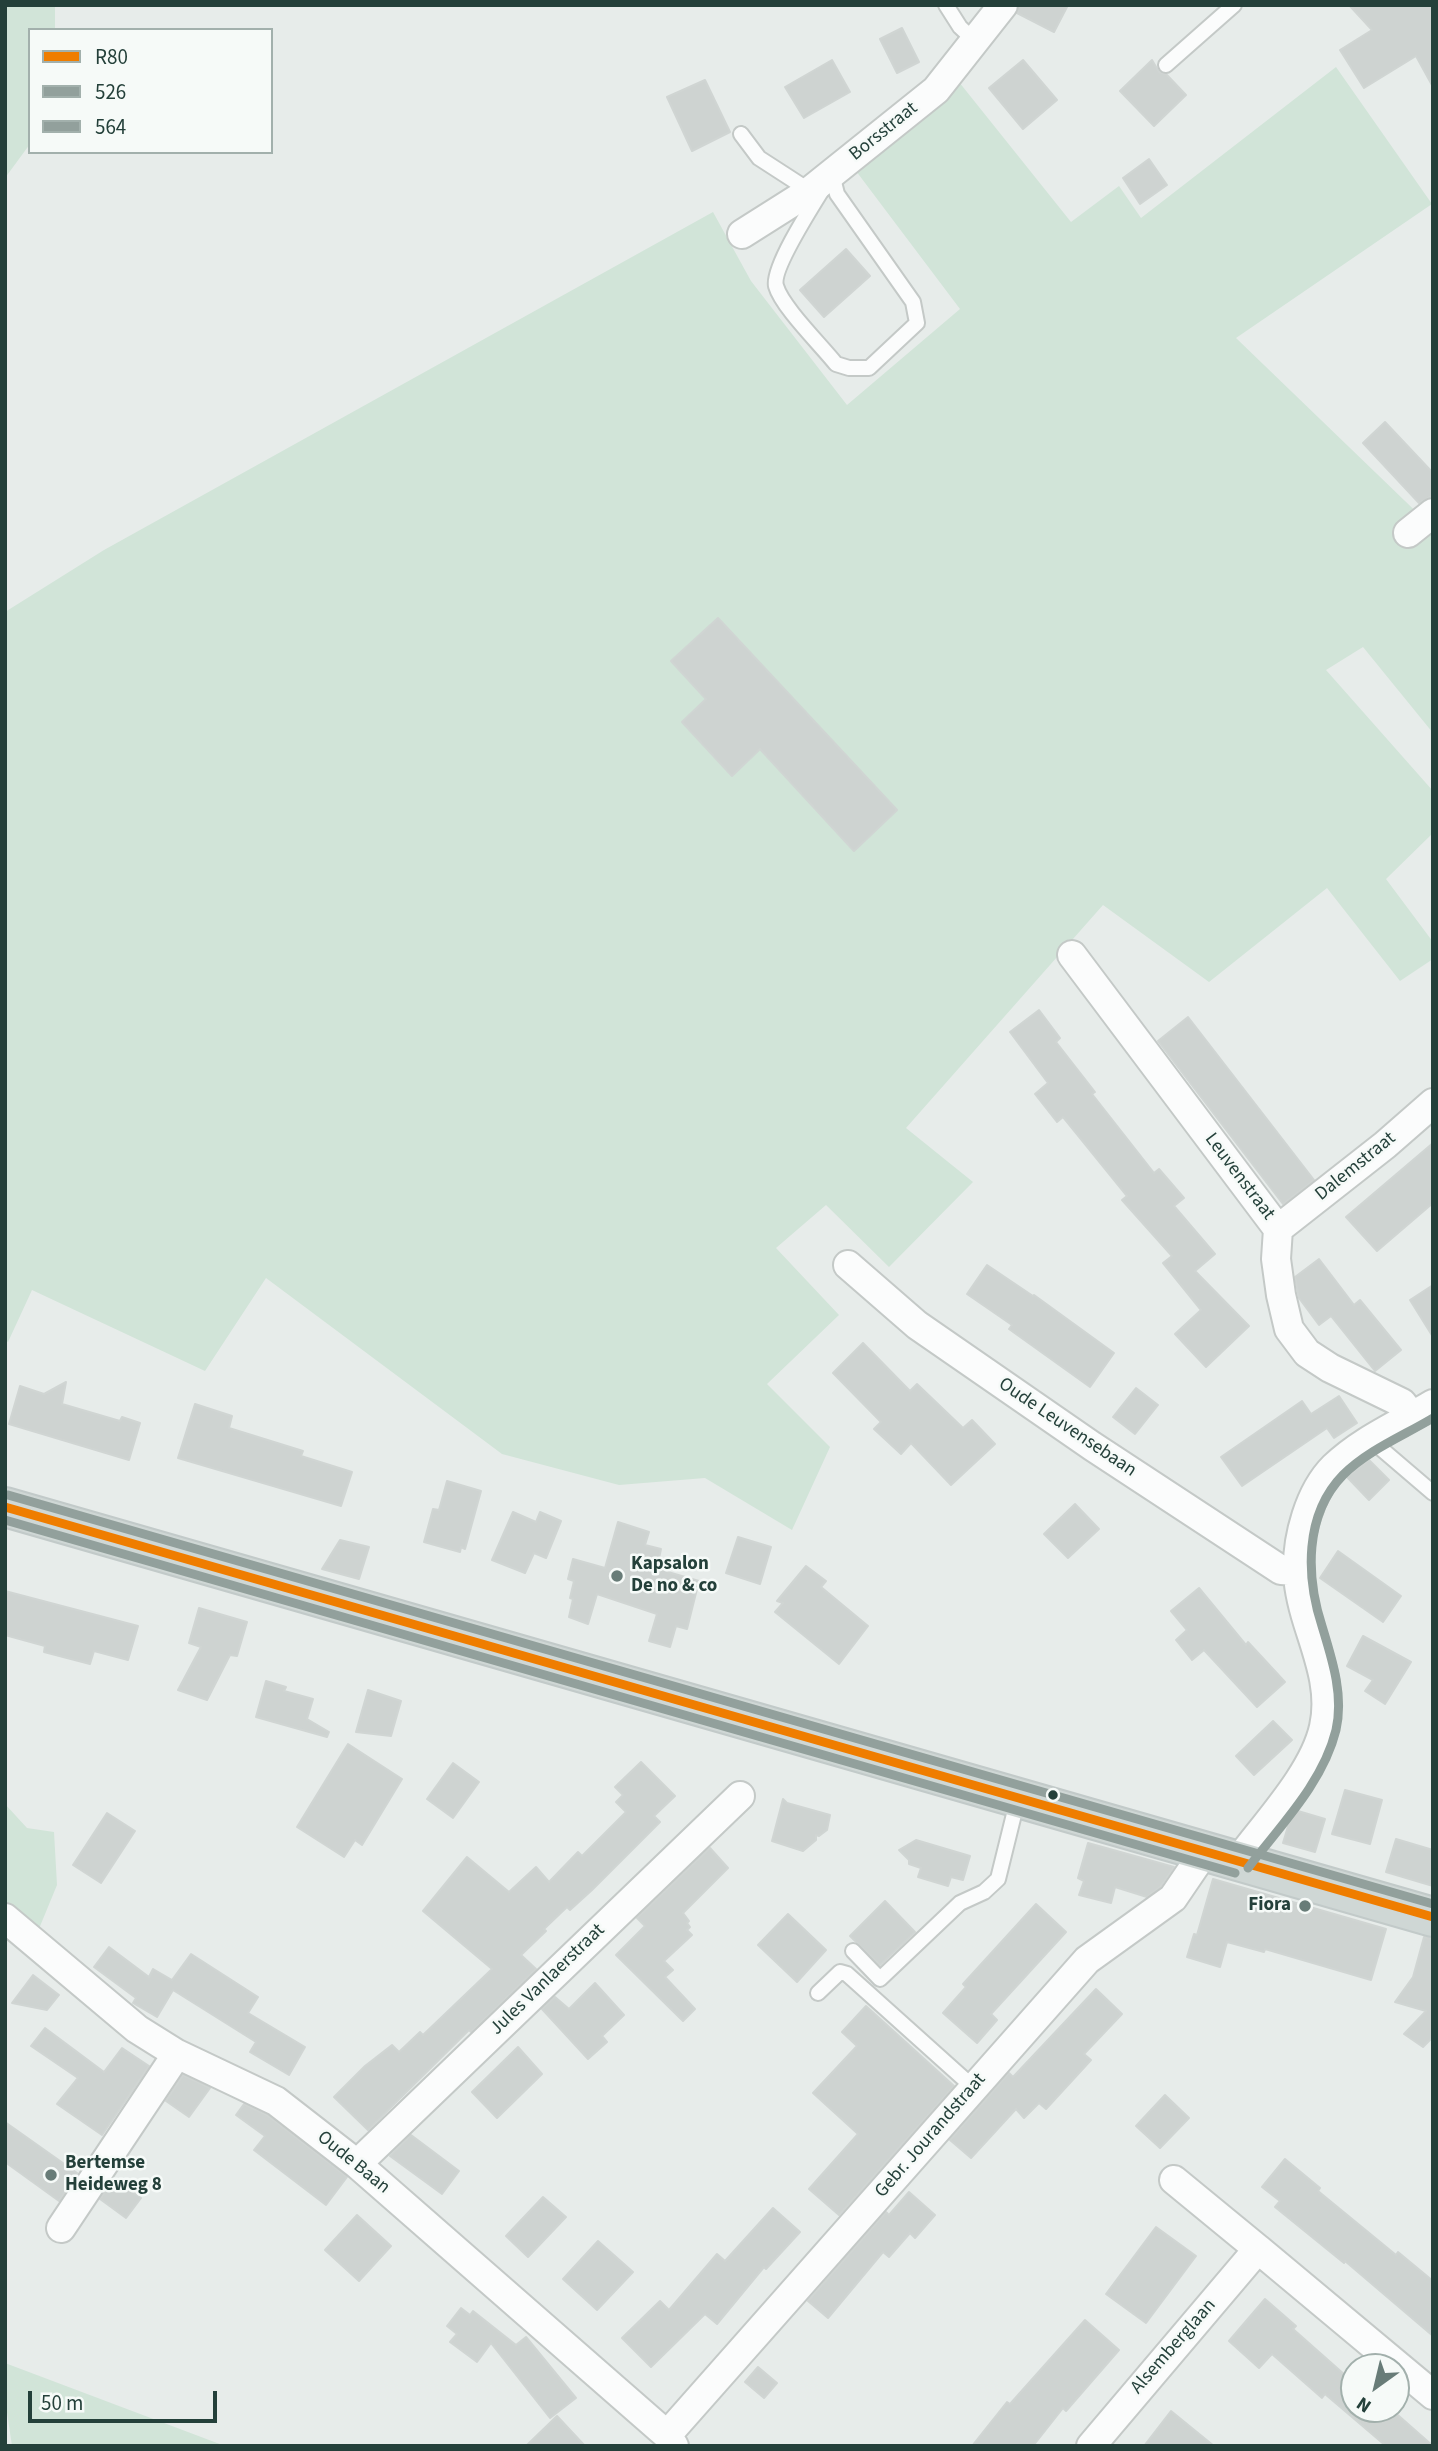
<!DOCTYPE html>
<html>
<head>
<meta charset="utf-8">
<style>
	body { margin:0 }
	#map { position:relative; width:1438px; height:2451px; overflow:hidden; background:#e7ecea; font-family:"Source Sans 3",sans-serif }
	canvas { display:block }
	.frame { position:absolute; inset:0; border:7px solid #24403a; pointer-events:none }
	.legend { position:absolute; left:28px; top:28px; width:245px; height:126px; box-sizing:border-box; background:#f6faf8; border:2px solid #a2b0ac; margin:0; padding:9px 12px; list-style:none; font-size:21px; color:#24403a }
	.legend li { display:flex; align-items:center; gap:14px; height:35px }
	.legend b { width:35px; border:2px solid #a2b0ac }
	.north { position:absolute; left:1340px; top:2353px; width:70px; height:70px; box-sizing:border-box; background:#f6faf8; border:2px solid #a2b0ac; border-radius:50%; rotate:214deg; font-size:19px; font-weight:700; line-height:28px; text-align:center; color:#24403a }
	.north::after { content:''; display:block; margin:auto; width:24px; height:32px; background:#687c78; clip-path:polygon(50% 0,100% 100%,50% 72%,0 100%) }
	.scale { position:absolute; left:28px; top:2391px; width:189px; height:32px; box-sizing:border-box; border:4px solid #24403a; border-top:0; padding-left:9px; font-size:21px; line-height:24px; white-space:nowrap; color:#24403a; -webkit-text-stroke:5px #f6faf8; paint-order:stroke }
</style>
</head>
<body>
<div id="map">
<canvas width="1438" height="2451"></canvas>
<div class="frame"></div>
<ul class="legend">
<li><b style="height:9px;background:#ef7d00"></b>R80</li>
<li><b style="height:9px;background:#92a09c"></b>526</li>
<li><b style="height:9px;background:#92a09c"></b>564</li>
</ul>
<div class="north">N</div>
<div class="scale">50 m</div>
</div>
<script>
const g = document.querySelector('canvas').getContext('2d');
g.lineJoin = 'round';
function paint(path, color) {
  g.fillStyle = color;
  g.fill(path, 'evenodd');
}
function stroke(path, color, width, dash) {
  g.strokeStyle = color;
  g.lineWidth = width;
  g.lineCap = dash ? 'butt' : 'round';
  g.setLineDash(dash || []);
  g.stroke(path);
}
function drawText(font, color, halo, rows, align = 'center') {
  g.font = font + ' "Source Sans 3",sans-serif';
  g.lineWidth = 5;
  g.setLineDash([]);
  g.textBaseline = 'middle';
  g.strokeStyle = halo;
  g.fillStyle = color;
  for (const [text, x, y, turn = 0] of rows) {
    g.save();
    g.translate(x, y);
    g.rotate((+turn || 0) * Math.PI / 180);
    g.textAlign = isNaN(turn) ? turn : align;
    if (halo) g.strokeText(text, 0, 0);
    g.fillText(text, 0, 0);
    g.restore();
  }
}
const green = new Path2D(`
	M5,5H55V30H30V144L5,178Z
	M1336,67L1432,204L1236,338L1433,528V733L1363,647L1326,670L1433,791V833L1386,879L1433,942V959L1400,981L1327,888L1209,982L1103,905L906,1128L973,1182L889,1267L826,1205L776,1248L839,1315L767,1384L830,1447L792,1530L705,1478L619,1485L502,1454L266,1278L205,1371L32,1290L8,1342L5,1340V612L104,550L713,212L751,281L847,405L960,309L853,167L955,77L1071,222L1119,186L1141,218Z
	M5,1804L27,1828L54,1832L57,1885L36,1936L5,1911Z
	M5,2363L225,2446H12L5,2399Z`);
const building = new Path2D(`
	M1019,5H1068L1054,32L1017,13Z
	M1349,5H1433V87L1416,56L1364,88L1340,50L1372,30Z
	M902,28L919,62L897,73L880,39Z
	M832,60L850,92L804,118L785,87Z
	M1023,60L1057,100L1023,129L989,88Z
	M1152,60L1159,72L1166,74L1186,95L1154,126L1120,91Z
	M705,80L730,132L692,151L667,97Z
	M1149,159L1167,185L1140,204L1123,178Z
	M846,249L870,276L824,317L800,290Z
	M1385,422L1433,473V495L1419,503L1363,443Z
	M718,618L897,810L854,851L760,749L732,776L682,722L706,699L671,661Z
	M1039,1010L1060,1038L1056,1042L1095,1092L1092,1094L1154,1173L1159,1169L1184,1198L1174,1206L1215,1254L1195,1271L1249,1326L1206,1367L1175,1334L1201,1310L1163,1263L1172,1256L1122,1200L1127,1196L1063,1117L1057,1122L1035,1094L1048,1083L1010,1032Z
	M1188,1017L1314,1180L1283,1204L1158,1041Z
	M1433,1143V1203L1377,1251L1346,1217Z
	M1319,1259L1354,1305L1360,1300L1401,1350L1375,1371L1331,1316L1319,1325L1299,1298L1295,1277Z
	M987,1265L1033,1296L1034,1295L1114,1353L1090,1387L1009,1329L1012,1325L967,1294Z
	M1433,1285V1337L1410,1300Z
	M863,1343L910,1391L917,1384L963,1428L972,1420L995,1444L951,1485L911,1443L901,1454L874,1429L881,1422L833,1373Z
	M66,1382L62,1404L120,1421L122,1417L140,1423L129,1460L9,1424L20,1386L44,1394Z
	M1136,1388L1158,1405L1135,1434L1113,1417Z
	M1339,1396L1357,1423L1334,1438L1327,1428L1242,1486L1221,1457L1302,1401L1311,1414Z
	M195,1404L232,1416L229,1428L303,1451L301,1456L352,1472L341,1506L178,1458Z
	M1369,1460L1389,1480L1369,1500L1347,1477Z
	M447,1481L481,1491L465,1549L461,1547L460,1552L424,1542L433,1509L439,1510Z
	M1075,1504L1099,1529L1068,1558L1044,1534Z
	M513,1512L536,1522L540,1512L561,1521L546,1558L534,1553L525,1573L492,1560Z
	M618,1522L649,1532L645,1545L661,1549L658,1563L670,1566L668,1572L699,1581L687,1629L676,1626L670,1647L649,1641L657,1614L597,1594L588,1624L569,1617L573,1599L570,1598L574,1581L568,1579L573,1559L605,1568Z
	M738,1537L771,1547L760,1584L726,1573Z
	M340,1540L369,1547L359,1579L322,1569Z
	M1338,1551L1401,1596L1383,1622L1320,1578Z
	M806,1566L826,1581L821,1587L868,1626L839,1664L775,1612L783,1603L777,1601Z
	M1199,1588L1246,1645L1248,1642L1285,1682L1257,1707L1204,1650L1192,1660L1176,1640L1187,1630L1171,1611Z
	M5,1591L138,1626L128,1660L94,1651L90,1664L44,1652L45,1646L5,1635Z
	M199,1608L247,1622L237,1656L230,1655L207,1700L178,1690L201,1647L189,1643Z
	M1363,1636L1411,1662L1385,1704L1365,1691L1373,1680L1347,1666Z
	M266,1681L286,1687L284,1691L313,1699L307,1719L329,1732L327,1737L256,1717Z
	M368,1690L401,1701L391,1736L356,1732Z
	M1273,1721L1292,1740L1254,1775L1236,1756Z
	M348,1744L402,1779L362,1845L355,1840L344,1857L297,1827Z
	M641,1762L675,1796L654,1816L660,1822L592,1890L570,1910L567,1907L544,1929L546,1931L521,1955L536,1969L471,2032L469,2030L368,2130L334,2097L365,2066L392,2045L399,2052L420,2032L423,2035L492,1969L423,1911L467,1857L509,1892L536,1867L549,1882L578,1852L582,1856L626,1812L616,1802L623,1795L615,1787Z
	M453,1763L479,1782L453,1818L427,1799Z
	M1345,1790L1382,1800L1370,1844L1332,1834Z
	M783,1799L787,1803L830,1815L827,1830L819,1836L816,1835V1840L803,1851L772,1841Z
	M1298,1811L1325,1819L1315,1852L1283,1843L1289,1823Z
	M107,1813L135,1831L101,1883L73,1865Z
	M1396,1839L1433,1850V1886L1386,1872Z
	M916,1840L970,1856L963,1880L951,1877L948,1886L918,1877L921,1868L909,1864V1860L899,1850Z
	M1088,1843L1142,1858L1174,1867L1161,1886L1147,1897L1115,1887L1111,1903L1079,1895L1084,1881L1078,1878Z
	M710,1848L728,1868L683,1913L689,1921L687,1923L690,1927L687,1930L692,1935L664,1961L673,1970L665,1977L695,2009L683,2021L616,1955L645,1926L637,1918Z
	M1213,1879L1386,1929L1371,1980L1265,1949L1264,1952L1227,1942L1220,1967L1187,1957L1194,1934L1197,1935Z
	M885,1901L915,1932L880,1965L850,1936Z
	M1036,1904L1066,1932L991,2014L997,2020L977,2043L943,2013L966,1987L963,1984Z
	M788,1914L826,1950L797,1982L758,1945Z
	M1424,1937L1433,1938V2037L1423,2047L1404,2034L1426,2011L1395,2002L1413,1977Z
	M109,1947L149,1977L153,1969L172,1980L191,1954L258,1997L248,2013L305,2047L289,2075L250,2052L256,2042L173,1990L157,2017L133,2003L136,1998L94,1967Z
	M33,1975L59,1995L47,2010L12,2003Z
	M595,1983L624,2015L602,2036L607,2042L588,2059L542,2009L555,1997L569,2009Z
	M1096,1989L1122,2014L1084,2054L1091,2060L1046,2109L1039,2103L1024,2118L1016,2109L971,2158L950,2140L1009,2073L1013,2077Z
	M866,2006L954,2086L839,2215L809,2189L858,2134L813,2093L857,2046L842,2032Z
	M45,2028L104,2072L122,2048L149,2066L102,2135L57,2104L78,2078L31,2046Z
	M518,2047L542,2074L497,2118L472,2092Z
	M183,2075L210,2088L189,2117L166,2101Z
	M1165,2095L1189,2118L1160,2148L1136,2126Z
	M244,2104L267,2115L347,2177L326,2205L254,2150L265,2136L236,2115Z
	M5,2122L77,2173L59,2201L5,2162Z
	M411,2135L459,2171L442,2194L390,2156Z
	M1285,2159L1320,2188L1318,2191L1396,2255L1398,2252L1433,2281V2336L1345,2261L1344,2263L1275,2207L1280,2201L1262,2187Z
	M114,2179L141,2198L126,2218L100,2199Z
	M909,2192L935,2215L915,2238L910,2233L889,2257L883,2252L828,2318L808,2301L886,2212L889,2215Z
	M543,2197L566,2217L528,2257L506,2236Z
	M773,2208L800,2232L766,2269L764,2267L717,2324L705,2314L651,2367L622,2338L660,2301L669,2310L717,2254L725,2261Z
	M357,2215L391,2246L359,2281L325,2250Z
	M1156,2227L1196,2256L1146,2323L1106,2294Z
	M598,2241L633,2272L597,2310L563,2279Z
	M1265,2299L1296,2326L1293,2329L1354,2383V2409H1391L1433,2446H1386L1325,2394L1322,2398L1272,2354L1259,2368L1229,2341Z
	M461,2308L470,2315L473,2311L516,2345L526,2337L576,2398L550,2418L491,2343L477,2362L450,2342L457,2334L447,2326Z
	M1085,2320L1119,2350L1066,2411L1063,2408L1033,2446H972L1007,2402L1010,2404Z
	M758,2367L777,2383L764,2398L745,2382Z
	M1171,2411L1214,2446H1144Z
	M557,2416L585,2446H526Z`);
const service = new Path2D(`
	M946,5L960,27L975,41
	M1166,65L1234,5
	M741,134L759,158L810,191
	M832,174L837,194L913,302L917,323L869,368H849L836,364C821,345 782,307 776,286C771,267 820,194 832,174Z
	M1371,1440L1433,1493
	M853,1951L880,1979L960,1903L984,1892L998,1879L1018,1798
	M818,1993L840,1972L847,1974L974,2088`);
const minor = new Path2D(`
	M742,234L810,191L936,90L1003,5
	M1408,533L1433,513
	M1072,955L1278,1229L1276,1259L1281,1295L1289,1329L1307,1353L1330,1368L1402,1403L1412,1416
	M1278,1229L1385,1145L1433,1103
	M848,1265L917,1325L1092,1446L1281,1570L1297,1571
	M1238,1861C1266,1823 1314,1773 1324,1727C1332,1691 1319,1658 1308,1623C1303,1607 1298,1589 1298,1571C1297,1538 1309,1492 1334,1467C1362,1440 1400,1424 1433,1404
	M5,1918L137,2029L177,2054L276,2101L357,2164L667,2435L674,2446
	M357,2164L740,1796
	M1174,2180L1258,2249
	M61,2228L177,2054
	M667,2435L1087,1960L1173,1898L1205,1851
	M1091,2446L1258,2249L1433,2395`);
const primary = new Path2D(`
	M5,1507L1433,1917`);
const bus1 = new Path2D(`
	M5,1507L1433,1917`);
const bus2 = new Path2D(`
	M5,1520L1235,1873
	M1248,1868C1280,1826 1323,1783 1336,1730C1344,1695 1332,1659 1322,1626C1306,1577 1304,1515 1343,1475C1368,1450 1403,1436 1433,1418`);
const bus3 = new Path2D(`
	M8,1495L1433,1904`);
const markers = [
	[617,1576,7,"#687c78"],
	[1053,1795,6,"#24403a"],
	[1305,1906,7,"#687c78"],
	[51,2175,7,"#687c78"]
];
const streetNames = [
	["Borsstraat",884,132,-39],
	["Dalemstraat",1356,1167,-39],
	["Leuvenstraat",1239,1177,53],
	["Oude Leuvensebaan",1067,1428,34],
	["Jules Vanlaerstraat",548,1980,-44],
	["Gebr. Jourandstraat",931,2136,-49],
	["Oude Baan",353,2163,39],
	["Alsemberglaan",1174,2347,-49]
];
const poiNames = [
	["Kapsalon",631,1565],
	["De no & co",631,1587],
	["Fiora",1291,1906,"right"],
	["Bertemse",65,2164],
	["Heideweg 8",65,2186]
];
paint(green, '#d1e4d8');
paint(building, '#ced3d1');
stroke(building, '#d0d5d3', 2);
stroke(service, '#c4c9c7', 18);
stroke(minor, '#c4c9c7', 32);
stroke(primary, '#c2cac9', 42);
stroke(service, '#fbfcfc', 14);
stroke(minor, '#fbfcfc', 28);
stroke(primary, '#cfd7d5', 38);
stroke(bus1, '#ef7d00', 9);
stroke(bus2, '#92a09c', 9);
stroke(bus3, '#92a09c', 9);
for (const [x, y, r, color] of markers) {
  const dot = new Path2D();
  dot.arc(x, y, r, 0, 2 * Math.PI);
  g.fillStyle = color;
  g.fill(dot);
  stroke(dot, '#f6faf8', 2.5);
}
drawText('19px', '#24403a', '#f6faf8', streetNames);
drawText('bold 19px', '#24403a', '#f6faf8', poiNames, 'left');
</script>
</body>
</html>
